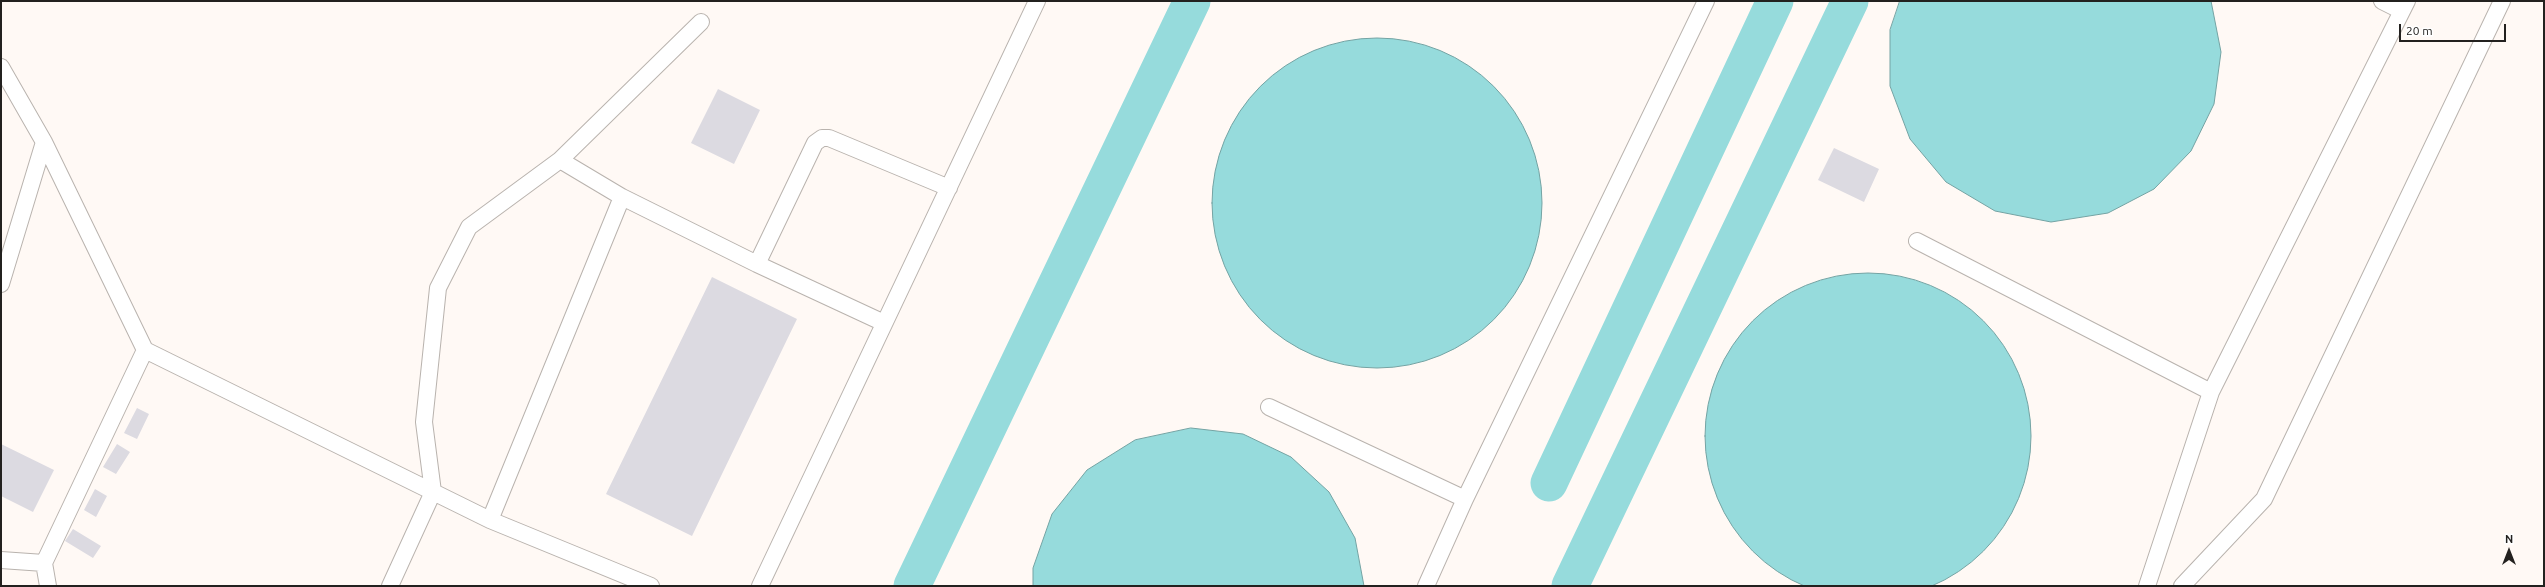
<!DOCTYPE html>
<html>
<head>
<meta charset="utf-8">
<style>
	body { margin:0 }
	#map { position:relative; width:2545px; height:587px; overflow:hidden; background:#fff9f5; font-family:Ubuntu,sans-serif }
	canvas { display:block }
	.frame { position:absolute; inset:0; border:2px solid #23211f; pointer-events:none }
	.north { position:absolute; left:2489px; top:531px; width:40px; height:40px; -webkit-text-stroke:3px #fff; paint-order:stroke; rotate:0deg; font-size:11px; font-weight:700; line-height:16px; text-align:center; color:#23211f }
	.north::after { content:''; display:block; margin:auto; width:14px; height:18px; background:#23211f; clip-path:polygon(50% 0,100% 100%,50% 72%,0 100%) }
	.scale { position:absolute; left:2399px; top:24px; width:107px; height:18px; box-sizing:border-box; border:2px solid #23211f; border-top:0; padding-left:5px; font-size:12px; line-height:14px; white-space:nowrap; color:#23211f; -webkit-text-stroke:3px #fff; paint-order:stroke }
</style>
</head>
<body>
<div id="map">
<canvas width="2545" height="587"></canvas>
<div class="frame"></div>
<div class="north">N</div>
<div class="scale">20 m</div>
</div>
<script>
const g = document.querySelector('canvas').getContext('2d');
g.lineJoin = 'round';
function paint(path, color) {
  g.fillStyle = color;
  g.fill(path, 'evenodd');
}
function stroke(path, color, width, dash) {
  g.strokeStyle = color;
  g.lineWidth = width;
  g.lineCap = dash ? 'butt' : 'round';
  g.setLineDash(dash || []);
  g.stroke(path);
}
const water = new Path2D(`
	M1900,1H2211L2221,52L2214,104L2191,151L2154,189L2108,213L2051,222L1995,211L1946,182L1910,139L1890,86V30Z
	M1212 203a165 165 0 1 1 330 0a165 165 0 1 1-330 0Z
	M1705 436a163 163 0 1 1 326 0a163 163 0 1 1-326 0Z
	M1191,428L1243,434L1291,457L1329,492L1355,538L1364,586H1033V568L1052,514L1087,470L1135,440Z`);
const canal = new Path2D(`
	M1549,483L1775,1
	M912,586L1192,1
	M1570,586L1850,1`);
const building = new Path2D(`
	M718,89L760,110L734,164L691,143Z
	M1834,148L1879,169L1864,202L1818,180Z
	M712,277L797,319L692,536L606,494Z
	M137,408L149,414L137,439L124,433Z
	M1,444L54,470L33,512L1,496Z
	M117,444L130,452L116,474L103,467Z
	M95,489L107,496L96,517L84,510Z
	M73,529L101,546L93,558L65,541Z`);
const lane = new Path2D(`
	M2382,1L2402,11
	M1,67L44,142L145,350L490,520L651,586
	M560,160L622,197
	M1917,241L2211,392
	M757,264L815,143L822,138H829L949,188
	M1,284L44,142
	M1269,407L1465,499
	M490,520L622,197L757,264L884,323
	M1,560L44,563
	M48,586L44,563L145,350
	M390,586L433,492L424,422L438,288L469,227L560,160L701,22
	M760,586L1037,1
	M1426,586L1465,499L1706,1
	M2147,586L2211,392L2407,1
	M2182,586L2264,499L2502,1`);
paint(water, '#96dbdc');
stroke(water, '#74a3a3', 1);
stroke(canal, '#96dbdc', 37);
paint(building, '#dcdae1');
stroke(lane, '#b9b3ae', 18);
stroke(lane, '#fff', 16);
</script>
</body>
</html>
